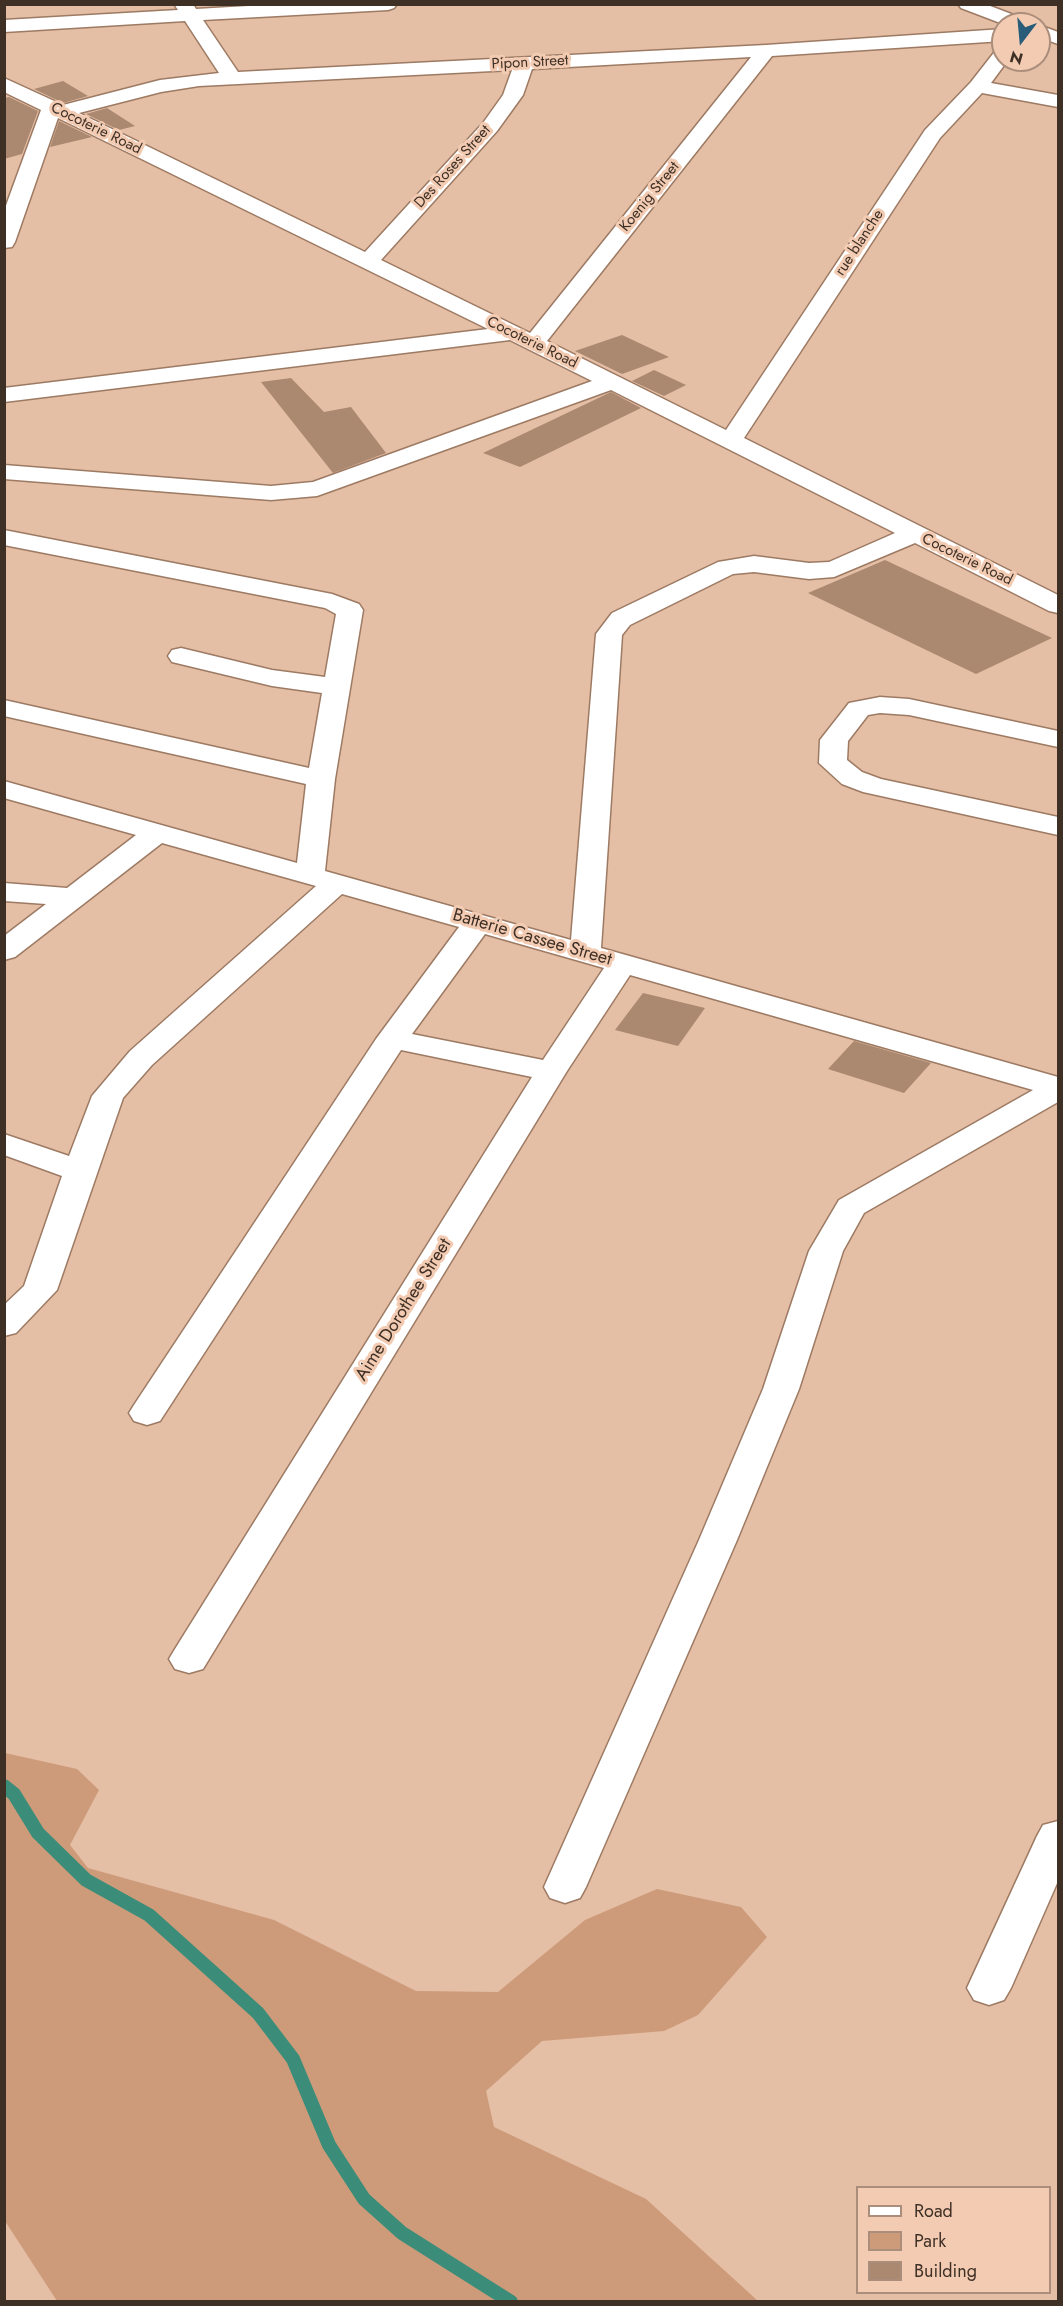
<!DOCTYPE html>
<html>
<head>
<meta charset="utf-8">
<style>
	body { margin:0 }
	#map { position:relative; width:1063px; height:2306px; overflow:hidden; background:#e4bea5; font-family:Jost,sans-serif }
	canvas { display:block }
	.frame { position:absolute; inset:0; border:6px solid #3f3026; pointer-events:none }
	.legend { position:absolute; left:856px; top:2186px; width:195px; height:108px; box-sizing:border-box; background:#f2cbb2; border:2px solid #aa8d7a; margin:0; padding:8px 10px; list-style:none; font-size:18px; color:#3f3026 }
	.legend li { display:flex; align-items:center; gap:12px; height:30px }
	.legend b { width:30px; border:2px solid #aa8d7a }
	.north { position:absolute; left:991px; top:12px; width:60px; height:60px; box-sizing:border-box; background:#f2cbb2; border:2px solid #aa8d7a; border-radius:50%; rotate:196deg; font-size:16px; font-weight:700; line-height:24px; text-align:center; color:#3f3026 }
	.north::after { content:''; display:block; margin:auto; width:21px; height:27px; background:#285c78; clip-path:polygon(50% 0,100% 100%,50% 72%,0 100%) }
</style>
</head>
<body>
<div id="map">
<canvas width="1063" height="2306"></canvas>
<div class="frame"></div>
<ul class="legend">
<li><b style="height:8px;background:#fff"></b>Road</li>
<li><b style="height:16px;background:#cd9b79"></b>Park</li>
<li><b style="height:16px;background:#ab8870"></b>Building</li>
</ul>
<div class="north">N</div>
</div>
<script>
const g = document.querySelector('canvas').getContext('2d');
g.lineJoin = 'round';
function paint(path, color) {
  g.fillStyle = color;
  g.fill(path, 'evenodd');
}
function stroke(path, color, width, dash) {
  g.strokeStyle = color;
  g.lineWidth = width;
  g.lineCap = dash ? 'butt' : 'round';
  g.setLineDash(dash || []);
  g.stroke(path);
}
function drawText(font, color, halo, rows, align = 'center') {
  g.font = font + ' Jost,sans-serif';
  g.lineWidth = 6;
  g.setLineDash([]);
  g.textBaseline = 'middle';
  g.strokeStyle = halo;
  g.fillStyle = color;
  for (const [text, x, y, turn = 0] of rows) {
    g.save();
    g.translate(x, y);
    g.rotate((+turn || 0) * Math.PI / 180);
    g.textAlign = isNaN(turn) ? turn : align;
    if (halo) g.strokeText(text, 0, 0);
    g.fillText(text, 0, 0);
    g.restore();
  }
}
const green = new Path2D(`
	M5,1753L77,1769L99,1790L70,1845L88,1868L274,1920L416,1991L498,1992L585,1920L657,1889L741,1907L767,1937L698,2015L664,2031L542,2041L486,2091L494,2127L646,2199L758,2301H57L5,2221Z`);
const stream = new Path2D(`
	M4,1786L14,1794L38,1833L86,1880L149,1915L258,2013L293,2059L329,2145L364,2199L402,2233L511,2302`);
const building = new Path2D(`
	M63,81L88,96L63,103L34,89Z
	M9,97L38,111L22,154L4,159V98Z
	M107,108L135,126L119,130L86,114Z
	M59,121L92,137L50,147Z
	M622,335L669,357L622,374L575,351Z
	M654,370L686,385L664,396L632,381Z
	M291,378L324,412L351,407L386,453L333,473L261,382Z
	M611,392L641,408L520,467L483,453Z
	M885,560L1052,638L976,674L808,593Z
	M643,993L705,1008L678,1046L615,1030Z
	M854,1041L931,1063L904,1093L828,1069Z`);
const minor = new Path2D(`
	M174,4H193L196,9L283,4H397L394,8L388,10L203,20L238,72L766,45L1003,29V41L772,56L547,341L726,430L925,130L971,82L996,50L1003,48V60H1008L991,83L1058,95V107L982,93L940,138L744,438L1058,595V613L1049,611L915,543L834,577L809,579L754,572L733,574L630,625L622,635L601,948L1058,1077V1102L864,1213L843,1251L799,1389L737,1540L586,1887L580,1898L565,1903L550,1898L544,1887L699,1540L763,1389L809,1251L839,1200L1033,1090L630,975L567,1071L203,1669L189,1673L175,1669L169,1659L175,1649L532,1077L401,1050L160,1421L147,1425L134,1421L129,1413L134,1405L376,1039L459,927L342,894L152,1065L123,1098L57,1290L16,1333L4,1336V1305L24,1286L62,1176L4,1155V1134L69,1156L92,1096L130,1051L316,886L162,843L15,957L4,960V936L46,904L4,901V883L67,888L136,835L4,798V781L297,863L306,784L4,716V700L309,768L322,693L272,686L172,662L168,656L172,650L181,648L272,670L325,677L336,614L325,608L4,545V530L332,594L359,604L363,610L335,779L325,871L571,940L596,634L612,613L718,562L754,556L809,563L829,562L895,533L611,390L317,496L271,500L4,479V465L271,486L313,482L592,381L510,340L4,402V388L488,329L58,118L15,242L12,247L4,248V211L41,110L4,92V78L63,105L160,80L219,73L185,21L4,32V20L178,10ZM751,57L530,333L381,260L497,131L523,95L532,69ZM512,70L503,95L483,123L365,252L79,113L161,92L199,86ZM485,934L604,968L543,1060L412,1034Z
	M958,4H985L1027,20L1029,24H1003L961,8Z
	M1039,25L1058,32V44L1039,37Z
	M880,697L909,699L1058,731V747L909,715L880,713L868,715L848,741L847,760L862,772L881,779L1058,817V835L863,792L842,784L819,763L820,740L849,703Z
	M1058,1821V1881L1011,1988L1004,2000L989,2005L974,2000L967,1988L1037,1836L1043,1825Z`);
const farStreetnames = [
	["Pipon Street",530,63,-3],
	["Cocoterie Road",96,129,26],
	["Des Roses Street",453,167,-48],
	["Koenig Street",650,197,-51],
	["rue blanche",860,243,-57],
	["Cocoterie Road",532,343,26],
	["Cocoterie Road",967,560,26]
];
const streetNames = [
	["Batterie Cassee Street",532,938,16],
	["Aime Dorothee Street",404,1310,-58]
];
paint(green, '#cd9b79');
stroke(stream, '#3b8d7a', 14);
paint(building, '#ab8870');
stroke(minor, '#9d7a63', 3);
paint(minor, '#fff');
drawText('15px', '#3f3026', '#f2cbb2', farStreetnames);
drawText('18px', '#3f3026', '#f2cbb2', streetNames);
</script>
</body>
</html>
